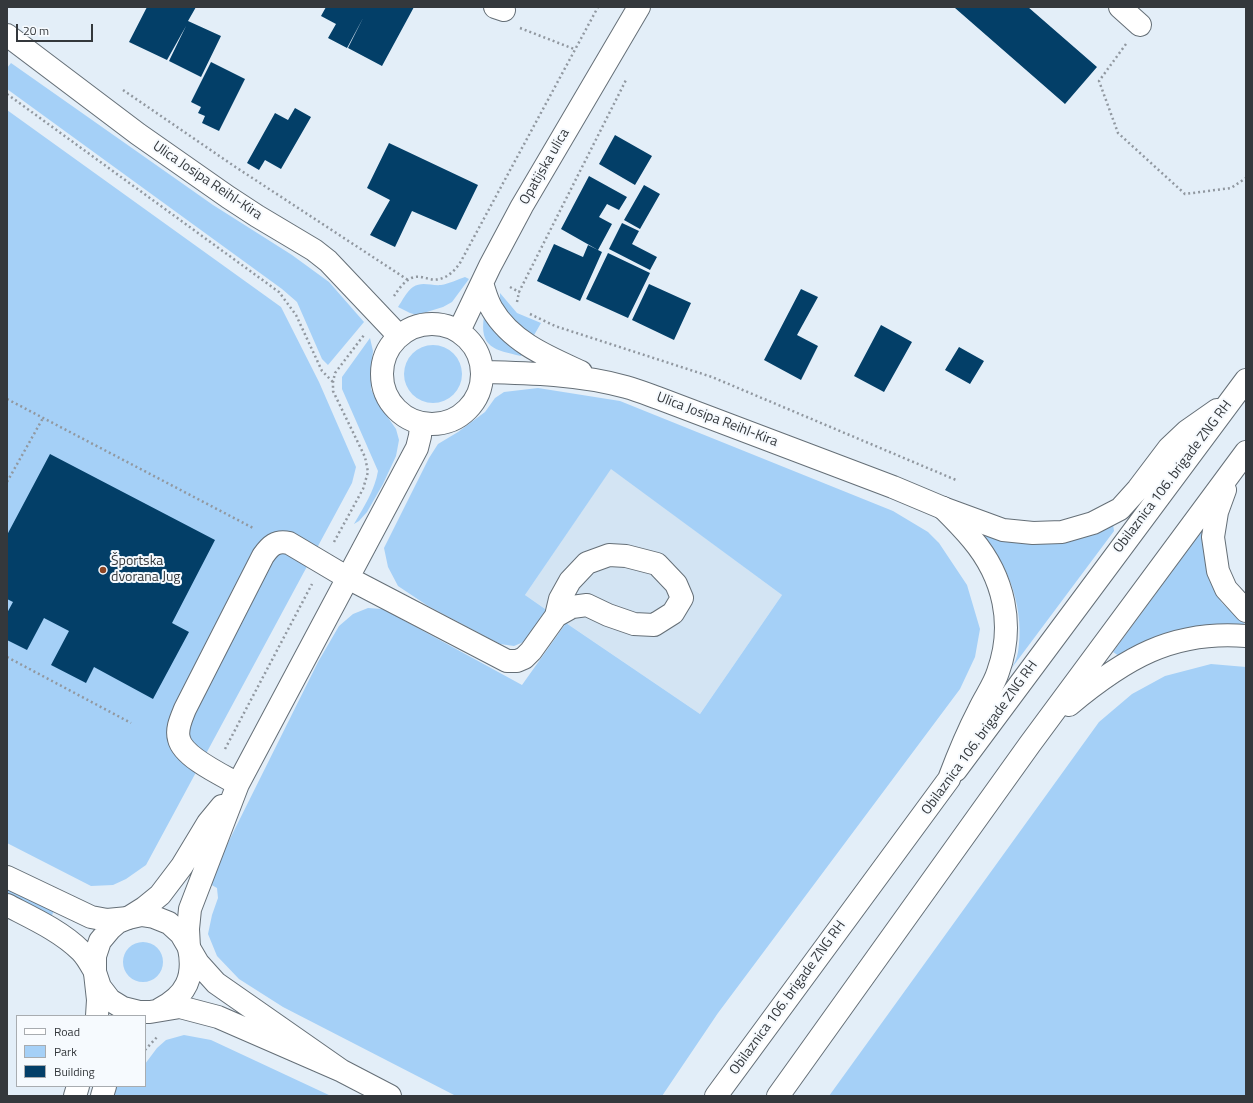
<!DOCTYPE html>
<html>
<head>
<meta charset="utf-8">
<style>
	body { margin:0 }
	#map { position:relative; width:1253px; height:1103px; overflow:hidden; background:#e3eef8; font-family:"Titillium Web",sans-serif }
	canvas { display:block }
	.frame { position:absolute; inset:0; border:8px solid #34383c; pointer-events:none }
	.legend { position:absolute; left:16px; top:1015px; width:130px; height:72px; box-sizing:border-box; background:#f6fafe; border:1px solid #a8acb0; margin:0; padding:5px 7px; list-style:none; font-size:12px; color:#34383c }
	.legend li { display:flex; align-items:center; gap:8px; height:20px }
	.legend b { width:20px; border:1px solid #a8acb0 }
	.scale { position:absolute; left:16px; top:24px; width:77px; height:18px; box-sizing:border-box; border:2px solid #34383c; border-top:0; padding-left:5px; font-size:12px; line-height:14px; white-space:nowrap; color:#34383c; -webkit-text-stroke:3px #f6fafe; paint-order:stroke }
</style>
</head>
<body>
<div id="map">
<canvas width="1253" height="1103"></canvas>
<div class="frame"></div>
<ul class="legend">
<li><b style="height:5px;background:#fff"></b>Road</li>
<li><b style="height:11px;background:#a5d0f7"></b>Park</li>
<li><b style="height:11px;background:#033f68"></b>Building</li>
</ul>
<div class="scale">20 m</div>
</div>
<script>
const g = document.querySelector('canvas').getContext('2d');
g.lineJoin = 'round';
function paint(path, color) {
  g.fillStyle = color;
  g.fill(path, 'evenodd');
}
function stroke(path, color, width, dash) {
  g.strokeStyle = color;
  g.lineWidth = width;
  g.lineCap = dash ? 'butt' : 'round';
  g.setLineDash(dash || []);
  g.stroke(path);
}
function drawText(font, color, halo, rows, align = 'center') {
  g.font = font + ' "Titillium Web",sans-serif';
  g.lineWidth = 4;
  g.setLineDash([]);
  g.textBaseline = 'middle';
  g.strokeStyle = halo;
  g.fillStyle = color;
  for (const [text, x, y, turn = 0] of rows) {
    g.save();
    g.translate(x, y);
    g.rotate((+turn || 0) * Math.PI / 180);
    g.textAlign = isNaN(turn) ? turn : align;
    if (halo) g.strokeText(text, 0, 0);
    g.fillText(text, 0, 0);
    g.restore();
  }
}
const built = new Path2D(`
	M611,468L782,595L700,714L525,595Z`);
const green = new Path2D(`
	M11,63L213,205L292,255L329,282L364,322L328,365L322,359L297,302L282,289L7,89V68Z
	M7,110L281,307L319,382L356,467L352,483L146,865L126,879L113,885L91,886L7,843Z
	M465,277L469,279L452,302L443,307L417,315L410,313L398,307C402,301 407,291 413,287C422,281 431,286 441,285C449,284 458,279 465,277Z
	M500,293L517,313L541,323L533,337L516,328L500,305Z
	M484,316C495,334 504,341 523,350L521,356C495,350 479,348 484,316Z
	M370,338L373,351L371,369V389L377,402L396,429L399,440L396,456L383,484L367,512L359,521L354,524C363,508 375,490 378,471L342,389V377Z
	M404 374a29 29 0 1 1 58 0a29 29 0 1 1-58 0Z
	M538,388L620,401L893,511L928,532L939,543L967,585L980,629L975,657L960,689L718,1013L662,1096H456L283,1007L239,979L217,956L208,934L212,915L218,898L217,888L208,883L318,662L339,626L353,614L368,608L383,609L522,685L566,623L700,714L782,595L611,469L525,595L548,611L526,641L514,646L500,644L428,606L398,586L388,567L384,548L429,458L438,444L458,432L485,412L495,398L504,392Z
	M1113,524L1114,531L1011,669C1014,664 1017,658 1018,652C1025,613 1010,564 982,537L986,530L1019,541L1053,544L1093,535Z
	M1204,528L1209,580L1222,603L1246,625L1217,626L1119,656L1113,652Z
	M1211,664L1246,667V1096H829L1099,722L1132,694L1165,676Z
	M7,888L54,911L49,921L7,898Z
	M123 962a20 20 0 1 1 40 0a20 20 0 1 1-40 0Z
	M184,1035L211,1040L331,1096H113L117,1086H145V1064L157,1048L166,1040Z`);
const building = new Path2D(`
	M147,7H196L188,21L221,36L201,77L169,61L186,26L167,60L129,42Z
	M326,7H414L382,66L348,48L363,18L347,48L328,38L336,24L321,16Z
	M956,7H1028L1097,67L1065,104L955,8Z
	M211,62L245,79L219,131L202,123L205,116L198,113L201,107L191,102Z
	M295,108L311,117L281,169L265,160L259,170L247,163L275,113L288,120Z
	M615,135L652,156L635,185L599,164Z
	M389,143L478,185L456,230L412,211L395,247L370,235L390,200L367,188Z
	M589,176L627,197L619,210L607,204L599,217L612,224L598,250L561,229Z
	M644,185L660,194L640,229L624,220Z
	M622,223L639,231L632,244L657,257L650,270L609,249Z
	M554,244L583,257L588,245L602,252L580,301L537,281Z
	M608,253L650,273L628,318L586,299Z
	M649,284L691,303L674,340L632,320Z
	M801,289L818,297L797,335L818,346L801,380L764,360Z
	M881,325L912,342L884,392L854,376Z
	M959,347L984,361L970,384L945,370Z
	M50,454L215,540L172,623L189,632L153,699L94,667L86,683L51,665L69,631L44,618L27,650L7,640V613L13,602L7,599V535Z`);
const path = new Path2D(`
	M520,28L574,49
	M1126,44L1099,81L1118,133L1185,194L1231,188L1246,178
	M123,90L234,166L408,280
	M7,94L279,292L296,315L322,371L333,382
	M510,287L519,292L626,80
	M394,296C399,289 405,279 415,277C420,276 425,278 430,279C443,282 453,273 460,263L598,7
	M517,302L519,292
	M530,314L555,326L712,377L956,480
	M7,399L255,529
	M7,482L43,418
	M334,542L363,489L368,472L365,457L333,391V382L335,373L364,335
	M7,657L131,723
	M225,749L312,584
	M145,1050L158,1036`);
const minor = new Path2D(`
	M495,7L504,10
	M1120,7L1140,25
	M7,35L138,134L228,197L257,216L314,250L328,261L399,336
	M482,283C485,292 487,301 492,309C511,342 548,357 581,372
	M382 374a50 50 0 1 1 100 0a50 50 0 1 1-100 0Z
	M459,331L490,266L522,206L639,7
	M482,372C530,373 579,374 626,387C637,390 647,394 658,398L893,487L943,508
	M238,784C222,775 183,757 179,739C176,729 181,719 185,709L263,556C270,546 276,540 289,543L348,578L507,661H517L524,658L531,651L556,616L572,607L587,605L608,615L634,624L654,625L673,613L682,598L676,584L657,564L626,556L609,555L587,563L570,581L560,599L556,616
	M128,918L144,908L160,895L182,866L208,823L222,806
	M189,948L188,929L190,909L238,784L417,448L420,436L421,423
	M95,973L98,1000L97,1016
	M75,1096L78,1086
	M102,1096L105,1086`);
const major = new Path2D(`
	M1225,490L1217,512L1213,537L1218,571L1226,589L1246,611
	M943,508L1003,530L1033,533L1062,532L1093,523L1120,509L1138,489L1169,448L1187,431L1217,410
	M1069,705C1124,659 1172,630 1246,636
	M956,770L1246,380
	M7,877L91,917L107,920L128,918
	M7,905C32,918 61,931 81,951C87,957 91,965 95,972
	M160,1009C186,996 195,977 189,948
	M342,1071L216,983L198,963L181,934L169,923L154,917L141,915L128,918L118,922L110,929L100,941L95,956V972L100,987L110,1000L123,1008L139,1012H150L180,1007L218,1017L342,1071L390,1096
	M778,1096L1030,744L1246,452`);
const highway = new Path2D(`
	M716,1096L949,779C958,755 967,733 979,710C985,697 994,685 998,672C1015,625 1004,577 972,539C963,528 953,518 943,508`);
const markers = [
	[103,570,4,"#8c4523"]
];
const streetNames = [
	["Opatijska ulica",545,167,-60],
	["Ulica Josipa Reihl-Kira",207,181,34],
	["Ulica Josipa Reihl-Kira",717,420,21],
	["Obilaznica 106. brigade ZNG RH",1173,477,-53],
	["Obilaznica 106. brigade ZNG RH",980,738,-54],
	["Obilaznica 106. brigade ZNG RH",788,998,-54]
];
const poiNames = [
	["Športska",111,562],
	["dvorana Jug",111,578]
];
paint(built, '#d3e4f3');
paint(green, '#a5d0f7');
paint(building, '#033f68');
stroke(minor, '#656f77', 24);
stroke(major, '#656f77', 24);
stroke(highway, '#656f77', 24);
stroke(path, '#9198a0', 2.5, [2, 3]);
stroke(minor, '#fff', 22);
stroke(major, '#fff', 22);
stroke(highway, '#fff', 22);
for (const [x, y, r, color] of markers) {
  const dot = new Path2D();
  dot.arc(x, y, r, 0, 2 * Math.PI);
  g.fillStyle = color;
  g.fill(dot);
  stroke(dot, '#f6fafe', 1.5);
}
drawText('14px', '#34383c', '#f6fafe', streetNames);
drawText('14px', '#34383c', '#f6fafe', poiNames, 'left');
</script>
</body>
</html>
